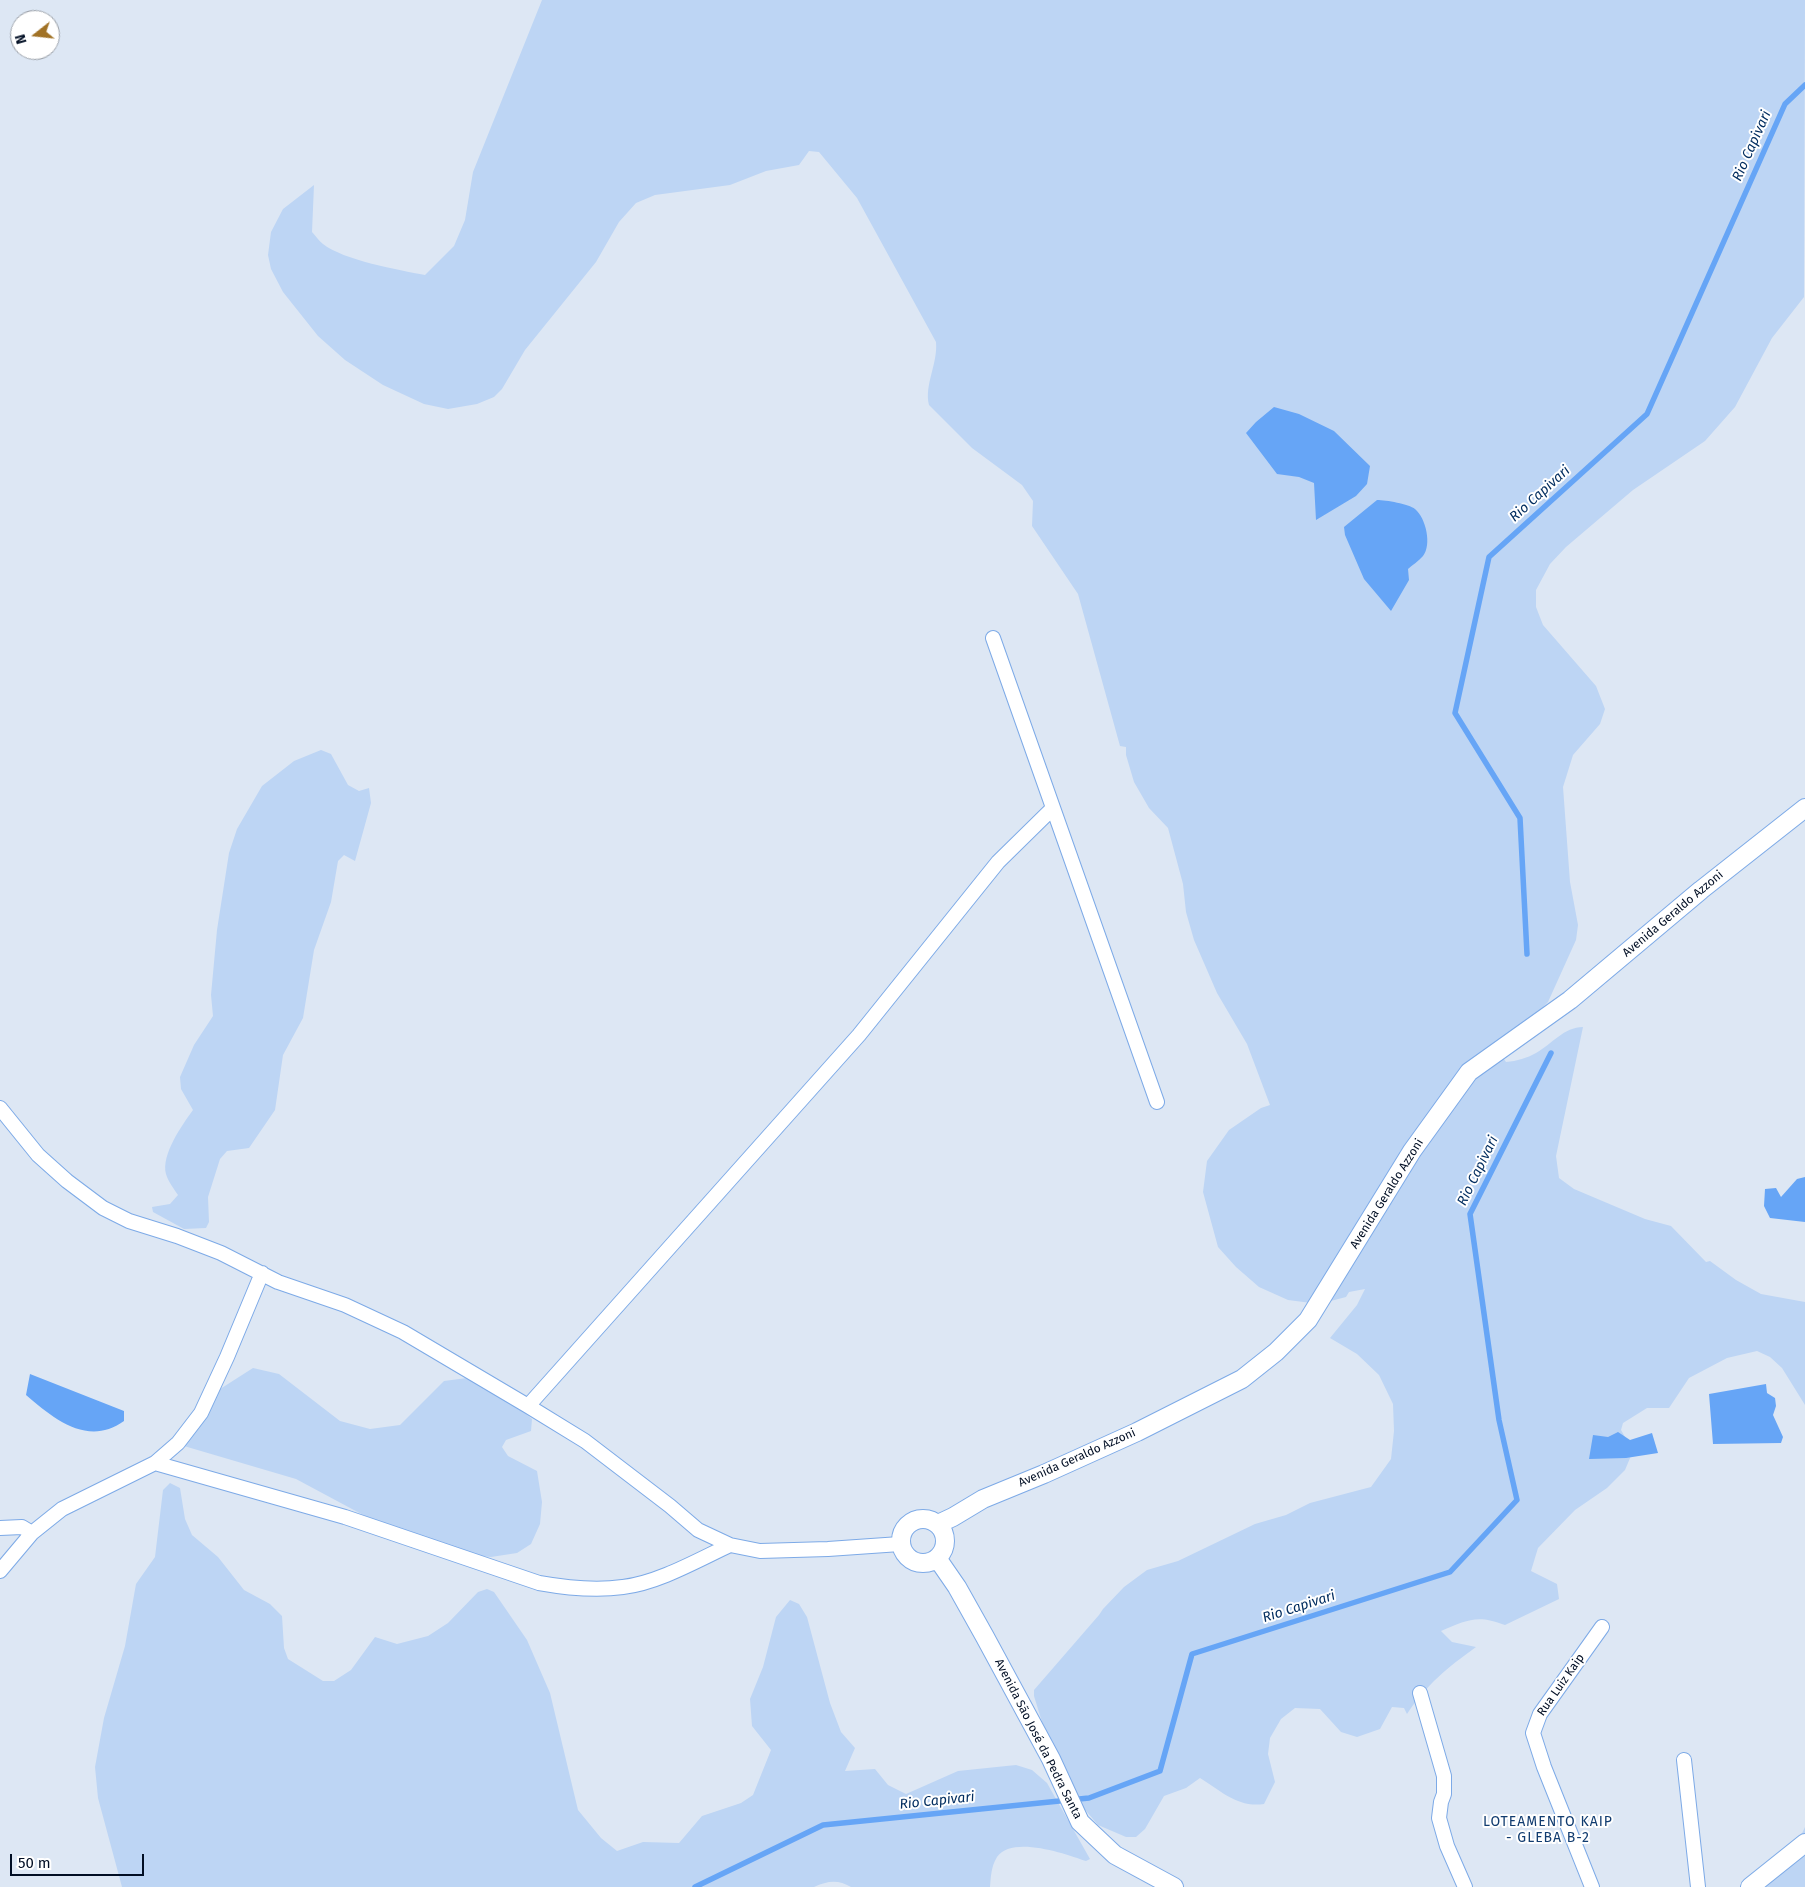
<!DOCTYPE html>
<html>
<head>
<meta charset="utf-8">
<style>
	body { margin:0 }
	#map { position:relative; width:1805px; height:1887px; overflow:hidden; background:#dde7f4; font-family:"Fira Sans",sans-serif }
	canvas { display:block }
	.north { position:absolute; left:10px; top:10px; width:50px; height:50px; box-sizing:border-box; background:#fff; border:1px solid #999fa7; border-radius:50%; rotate:254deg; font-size:14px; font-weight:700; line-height:20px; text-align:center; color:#010e24 }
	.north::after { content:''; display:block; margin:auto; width:18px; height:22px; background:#a17225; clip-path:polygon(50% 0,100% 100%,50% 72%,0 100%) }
	.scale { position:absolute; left:10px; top:1854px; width:134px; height:22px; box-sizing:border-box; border:2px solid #010e24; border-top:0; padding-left:6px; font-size:15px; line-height:18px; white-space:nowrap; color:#010e24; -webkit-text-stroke:4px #fff; paint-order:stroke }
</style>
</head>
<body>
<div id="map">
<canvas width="1805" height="1887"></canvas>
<div class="north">N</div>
<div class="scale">50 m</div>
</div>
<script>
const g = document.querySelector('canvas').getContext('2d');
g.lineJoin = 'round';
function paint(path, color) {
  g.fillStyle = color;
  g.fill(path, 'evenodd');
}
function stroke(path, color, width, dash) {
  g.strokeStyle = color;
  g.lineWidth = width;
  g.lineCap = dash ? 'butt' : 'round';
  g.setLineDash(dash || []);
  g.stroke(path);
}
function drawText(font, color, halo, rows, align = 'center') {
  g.font = font + ' "Fira Sans",sans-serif';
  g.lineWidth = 4;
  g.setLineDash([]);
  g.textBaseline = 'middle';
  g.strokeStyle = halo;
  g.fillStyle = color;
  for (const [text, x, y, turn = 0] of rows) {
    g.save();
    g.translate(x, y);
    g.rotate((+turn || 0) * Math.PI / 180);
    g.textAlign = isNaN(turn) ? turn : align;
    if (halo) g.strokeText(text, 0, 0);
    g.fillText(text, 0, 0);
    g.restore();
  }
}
const green = new Path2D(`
	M542,0H1805L1804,297L1772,338L1735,407L1705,441L1633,490L1566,547L1550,564L1536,590V607L1543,625L1596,686L1605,709L1600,724L1573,755L1563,787L1570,882L1578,925L1576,940L1548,1002L1511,1041L1502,1056L1506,1062C1517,1061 1527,1058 1536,1053C1552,1044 1564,1027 1583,1027L1556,1156L1559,1178L1574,1189L1645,1219L1671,1226L1706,1262L1710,1261L1736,1280L1761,1294L1805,1302V1405L1782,1368L1770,1357L1757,1351L1727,1358L1689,1378L1669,1408H1647L1623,1423L1621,1430L1633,1451L1625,1470L1607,1488L1575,1510L1538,1548L1531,1571L1557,1584L1559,1599L1505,1625C1477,1614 1467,1620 1441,1631L1452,1642L1476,1647C1447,1668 1427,1684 1407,1714L1404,1708L1392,1707L1380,1729L1357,1737L1341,1732L1320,1709L1295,1708L1281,1719L1270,1738L1268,1754L1275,1782L1264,1804C1238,1808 1221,1791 1200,1778L1186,1788L1164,1796L1145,1829L1136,1837H1126L1098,1825L1076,1799L1042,1722L1034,1696V1690L1099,1615L1103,1609L1124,1587L1147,1570L1178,1561L1255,1524L1286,1515L1310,1503L1371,1487L1391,1459L1394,1431L1393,1404L1379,1375L1357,1354L1330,1338L1357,1305L1365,1289L1349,1292L1346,1297L1319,1304L1288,1300L1259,1287L1236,1267L1218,1247L1203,1192L1207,1161L1229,1130L1261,1108L1270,1105L1247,1044L1217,993L1194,940L1186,912L1183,884L1168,828L1149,808L1134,782L1126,755V747L1120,746L1078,594L1032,526L1033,501L1022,485L972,448L929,405C924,385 938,364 936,342L857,198L819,152L809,151L799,165L766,171L730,185L655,195L636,203L619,222L596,262L525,350L502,389L494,397L477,404L448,409L424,404L383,385L345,360L318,336L283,292L271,269L268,255L271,232L283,209L314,185L312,232C316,236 319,241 323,244C343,260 399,270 425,275L454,246L465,220L473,172Z
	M321,750L331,754L348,785L359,791L369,788L371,803L355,861L344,855L338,861L331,902L314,950L303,1018L283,1055L275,1110L249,1148L227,1151L220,1159L208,1197L209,1222L206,1228L184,1229L153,1212L152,1207L170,1204L178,1195C174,1189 168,1181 166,1174C161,1155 182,1125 193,1110L181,1089L180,1077L194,1045L213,1016L211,995L217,930L229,853L237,829L262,786L294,761Z
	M253,1368L279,1374L340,1421L370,1429L400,1425L444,1381L467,1378L504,1396L532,1419L531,1431L506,1440L502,1447L508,1456L537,1471L542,1502L540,1524L531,1544L517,1553L491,1557L451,1553L408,1539L296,1479L184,1446L217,1391Z
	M170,1483L180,1488L185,1519L192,1535L218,1557L244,1590L270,1604L282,1616L284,1648L288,1659L323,1681H334L351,1670L375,1637L397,1644L428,1636L448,1623L478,1592L487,1589L494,1592L527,1640L550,1693L578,1810L601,1838L617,1851L643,1842L679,1843L702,1816L741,1803L753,1795L771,1750L752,1726L750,1699L763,1667L776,1617L790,1600L799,1604L807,1617L830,1703L841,1732L855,1748L845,1771L875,1769L888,1785L906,1794L958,1771L1016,1765L1032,1770L1047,1783L1090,1859L1086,1861C1066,1854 1012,1835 997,1857C991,1867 991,1876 990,1887H851C838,1879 827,1881 814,1887H122L98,1798L95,1767L104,1718L125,1646L136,1584L155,1557L163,1490Z
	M1805,1827V1887H1762L1785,1869Z`);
const water = new Path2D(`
	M1274,407L1299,414L1334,431L1370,466L1367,484L1356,496L1316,520L1314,483L1299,477L1277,474L1246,433L1256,422Z
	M1377,500C1386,500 1409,504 1415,509C1426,518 1432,545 1423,556C1419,561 1412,565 1408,569L1409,580L1391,611L1364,579L1345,535L1344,527Z
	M1805,1177V1222L1770,1218L1764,1206L1765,1189L1776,1188L1781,1197L1797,1179Z
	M30,1374L124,1411V1421C88,1447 54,1419 26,1395Z
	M1766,1384L1767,1393L1775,1398L1776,1406L1773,1415L1783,1437L1781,1443L1713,1444L1709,1394Z
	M1618,1432L1630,1440L1652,1433L1658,1453L1626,1458L1589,1459L1593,1435L1608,1437Z`);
const stream = new Path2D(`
	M1527,954L1520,818L1455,713L1489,557L1647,414L1785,104L1805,85
	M695,1887L823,1825L1089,1798L1160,1771L1192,1654L1450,1572L1517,1500L1499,1420L1470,1214L1551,1053`);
const minor = new Path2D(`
	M993,638L1157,1102
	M0,1108L38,1155L67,1181L103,1208L129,1221L177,1236L221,1253L278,1282L345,1305L403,1332L528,1406L585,1441L670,1506L698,1530L730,1545L760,1551L828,1549L900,1544
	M528,1406L859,1035L998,862L1053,808
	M155,1463L178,1443L201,1413L227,1357L262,1273
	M0,1528L22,1527L32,1533
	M0,1571L32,1533L62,1509L155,1463L345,1517L539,1583C567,1588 595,1591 623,1587C658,1583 698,1560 730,1545
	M1420,1693L1444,1776V1794L1441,1802L1439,1818L1447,1846L1465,1887
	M1684,1760L1698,1887
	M1592,1887L1544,1767L1533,1733L1540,1714L1602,1627`);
const tertiary = new Path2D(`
	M901 1541a22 22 0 1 1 44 0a22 22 0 1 1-44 0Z
	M938,1524L953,1517L983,1499L1044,1474L1137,1432L1242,1379L1276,1352L1308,1320L1412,1151L1469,1072L1570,1000L1701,890L1805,808
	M937,1558L957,1587L985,1637L1051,1759L1080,1822L1115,1855L1174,1887
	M1750,1887L1805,1843`);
const streetNames = [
	["Avenida Geraldo Azzoni",1673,914,-40],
	["Avenida Geraldo Azzoni",1387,1194,-58],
	["Avenida Geraldo Azzoni",1077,1458,-24],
	["Rua Luiz Kaip",1561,1685,-55],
	["Avenida São José da Pedra Santa",1038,1739,63]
];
const waterNames = [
	["Rio Capivari",1752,146,-66],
	["Rio Capivari",1540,494,-42],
	["Rio Capivari",1478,1171,-64],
	["Rio Capivari",1299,1607,-18],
	["Rio Capivari",937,1801,-6]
];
const neighbourhoodNames = [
	["LOTEAMENTO KAIP",1548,1822],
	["- GLEBA B-2",1548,1838]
];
paint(green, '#bdd5f4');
paint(water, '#66a5f6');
stroke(stream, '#66a5f6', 5.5);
stroke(minor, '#7daae7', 16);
stroke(tertiary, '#7daae7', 20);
stroke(minor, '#fff', 14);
stroke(tertiary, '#fff', 18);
drawText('12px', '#010e24', '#fff', streetNames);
drawText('italic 14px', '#032e60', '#fff', waterNames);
g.letterSpacing = '1px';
drawText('14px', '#113c70', '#fff', neighbourhoodNames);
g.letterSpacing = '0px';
</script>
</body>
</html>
